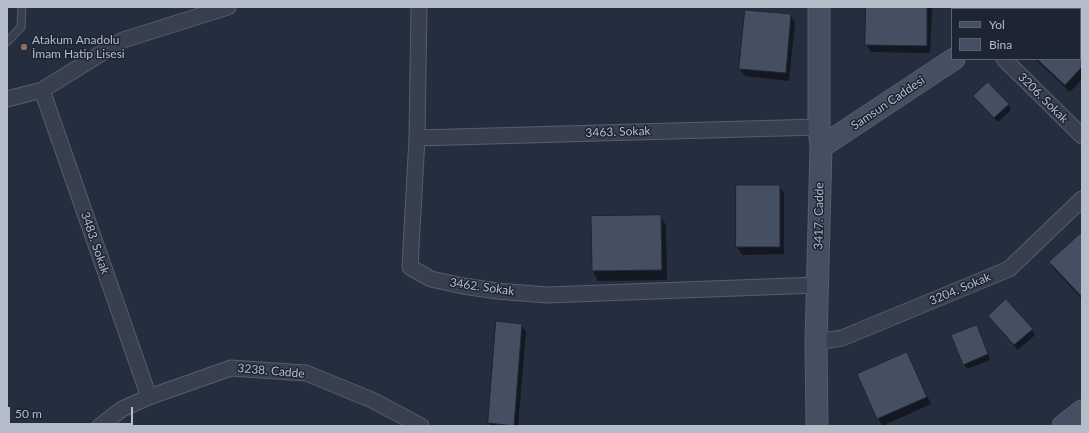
<!DOCTYPE html>
<html>
<head>
<meta charset="utf-8">
<style>
	body { margin:0 }
	#map { position:relative; width:1089px; height:433px; overflow:hidden; background:#242e3e; font-family:Lato,sans-serif }
	canvas { display:block }
	.frame { position:absolute; inset:0; border:8px solid #b4bbc9; pointer-events:none }
	.legend { position:absolute; left:951px; top:8px; width:130px; height:52px; box-sizing:border-box; background:#1d2533; border:1px solid #59616f; margin:0; padding:5px 7px; list-style:none; font-size:12px; color:#b4bbc9 }
	.legend li { display:flex; align-items:center; gap:8px; height:20px }
	.legend b { width:20px; border:1px solid #59616f }
	.scale { position:absolute; left:8px; top:407px; width:125px; height:18px; box-sizing:border-box; border:2px solid #b4bbc9; border-top:0; padding-left:5px; font-size:12px; line-height:14px; white-space:nowrap; color:#b4bbc9; -webkit-text-stroke:3px #1d2533; paint-order:stroke }
</style>
</head>
<body>
<div id="map">
<canvas width="1089" height="433"></canvas>
<div class="frame"></div>
<ul class="legend">
<li><b style="height:5px;background:#464f61"></b>Yol</li>
<li><b style="height:11px;background:#454f62"></b>Bina</li>
</ul>
<div class="scale">50 m</div>
</div>
<script>
const g = document.querySelector('canvas').getContext('2d');
g.lineJoin = 'round';
function paint(path, color) {
  g.fillStyle = color;
  g.fill(path, 'evenodd');
}
function stroke(path, color, width, dash) {
  g.strokeStyle = color;
  g.lineWidth = width;
  g.lineCap = dash ? 'butt' : 'round';
  g.setLineDash(dash || []);
  g.stroke(path);
}
function drawText(font, color, halo, rows, align = 'center') {
  g.font = font + ' Lato,sans-serif';
  g.lineWidth = 3;
  g.setLineDash([]);
  g.textBaseline = 'middle';
  g.strokeStyle = halo;
  g.fillStyle = color;
  for (const [text, x, y, turn = 0] of rows) {
    g.save();
    g.translate(x, y);
    g.rotate((+turn || 0) * Math.PI / 180);
    g.textAlign = isNaN(turn) ? turn : align;
    if (halo) g.strokeText(text, 0, 0);
    g.fillText(text, 0, 0);
    g.restore();
  }
}
const shadow = new Path2D(`
	M867,7H932L930,53L871,52L866,44Z
	M1074,7H1082V79L1070,92L1035,59H1080V9H1072Z
	M790,15L795,22L789,81L745,76L740,69Z
	M974,96L1008,105L1011,110L998,122L977,101Z
	M779,186L784,193V254L742,255L737,247Z
	M660,216L666,225L667,280L598,281L593,271Z
	M1082,232V299L1055,270L1050,262Z
	M989,316L1032,330L1035,335L1018,350L992,321Z
	M497,323L521,325L526,332L518,426H491L489,423Z
	M979,331L990,360L967,369L964,364Z
	M911,361L931,404L882,426L858,375Z`);
const building = new Path2D(`
	M866,7H927V46L865,45Z
	M745,10L791,14L786,73L739,69Z
	M1037,59H1082V67L1065,85Z
	M988,82L1009,104L994,118L973,96Z
	M736,185H780V247H736Z
	M661,215L662,270L592,271L591,216Z
	M1082,232V297L1049,262Z
	M1006,299L1033,329L1014,345L988,316Z
	M496,321L522,324L514,426L488,423Z
	M977,325L988,354L963,365L951,335Z
	M907,352L927,397L877,419L857,374Z`);
const lane = new Path2D(`
	M7,42L21,27L22,7`);
const street = new Path2D(`
	M419,7L417,138L410,267L431,279L463,286L497,291L547,295L818,285
	M1004,59L1082,136
	M42,90L149,397
	M7,99L42,90L123,40L228,7
	M417,138L819,127
	M816,342L842,338L1009,269L1082,199
	M100,426L122,409L149,397L231,368L306,373L372,400L421,426`);
const secondary = new Path2D(`
	M1012,9L1013,7
	M821,147L954,59
	M817,426L816,342L821,147L819,127V7
	M1063,426L1082,411`);
const markers = [
	[24,47,4,"#8d6e63"]
];
const poiNames = [
	["Atakum Anadolu",32,40],
	["İmam Hatip Lisesi",32,54]
];
const streetNames = [
	["3206. Sokak",1043,98,45],
	["Samsun Caddesi",888,103,-34],
	["3463. Sokak",618,132,-2],
	["3417. Cadde",819,216,-89],
	["3483. Sokak",95,243,71],
	["3462. Sokak",482,287,8],
	["3204. Sokak",960,289,-23],
	["3238. Cadde",271,371,5]
];
paint(shadow, '#0007');
paint(building, '#454f62');
stroke(building, '#1f2735', 1);
stroke(lane, '#565e6c', 9);
stroke(street, '#565e6c', 17);
stroke(secondary, '#565e6c', 23);
stroke(lane, '#38404e', 7);
stroke(street, '#38404e', 15);
stroke(secondary, '#464f61', 21);
for (const [x, y, r, color] of markers) {
  const dot = new Path2D();
  dot.arc(x, y, r, 0, 2 * Math.PI);
  g.fillStyle = color;
  g.fill(dot);
  stroke(dot, '#1d2533', 1.5);
}
drawText('12px', '#b4bbc9', '#1d2533', poiNames, 'left');
drawText('12px', '#b4bbc9', '#1d2533', streetNames);
</script>
</body>
</html>
